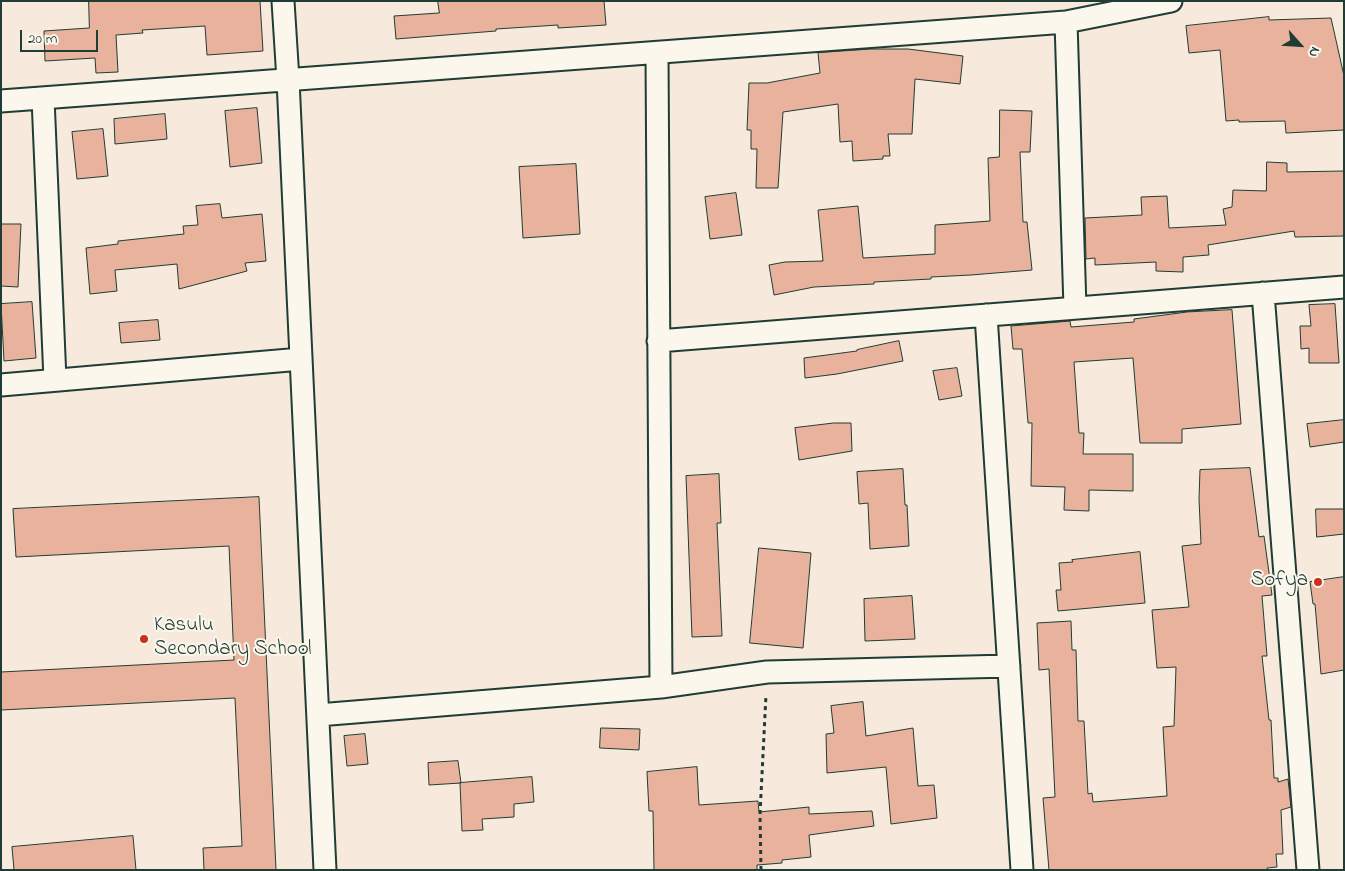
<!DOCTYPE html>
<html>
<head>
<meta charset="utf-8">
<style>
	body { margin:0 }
	#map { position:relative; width:1345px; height:871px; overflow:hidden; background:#f7e9dc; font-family:"Indie Flower",sans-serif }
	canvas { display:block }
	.frame { position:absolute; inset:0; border:2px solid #1f3d34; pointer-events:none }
	.north { position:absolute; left:1275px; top:20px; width:50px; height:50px; -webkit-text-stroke:4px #fbf7ec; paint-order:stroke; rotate:116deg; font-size:14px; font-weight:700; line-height:20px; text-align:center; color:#1f3d34 }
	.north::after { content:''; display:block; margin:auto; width:18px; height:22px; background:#1f3d34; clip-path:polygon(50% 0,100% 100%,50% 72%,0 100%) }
	.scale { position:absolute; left:20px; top:30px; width:78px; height:22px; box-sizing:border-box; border:2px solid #1f3d34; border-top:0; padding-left:6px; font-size:15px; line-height:18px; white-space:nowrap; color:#1f3d34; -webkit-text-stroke:4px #fbf7ec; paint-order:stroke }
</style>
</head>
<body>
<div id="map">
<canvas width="1345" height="871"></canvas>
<div class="frame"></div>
<div class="north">N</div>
<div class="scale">20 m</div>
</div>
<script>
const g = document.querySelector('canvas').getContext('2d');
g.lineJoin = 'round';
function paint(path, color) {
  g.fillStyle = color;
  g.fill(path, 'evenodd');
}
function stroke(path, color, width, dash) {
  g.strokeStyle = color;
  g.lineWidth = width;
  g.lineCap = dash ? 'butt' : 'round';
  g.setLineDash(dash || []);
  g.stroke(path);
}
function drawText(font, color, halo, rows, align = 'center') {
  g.font = font + ' "Indie Flower",sans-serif';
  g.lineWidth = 4;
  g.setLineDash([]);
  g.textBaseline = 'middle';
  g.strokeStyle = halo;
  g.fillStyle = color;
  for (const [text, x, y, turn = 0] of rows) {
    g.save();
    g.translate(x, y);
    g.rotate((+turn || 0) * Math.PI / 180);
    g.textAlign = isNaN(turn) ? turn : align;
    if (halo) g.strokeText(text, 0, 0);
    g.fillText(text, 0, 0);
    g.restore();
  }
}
const building = new Path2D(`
	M89,1H260L263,51L207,55L205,26L142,30L143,33L116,35L118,72L96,73L95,58L45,61L44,31L89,28Z
	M438,1H604L606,25L558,28V25L496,29V31L396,39L394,16L439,13Z
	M1269,17V20L1331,18L1344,76V130L1286,133L1285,121L1239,122V120L1226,121L1220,50L1189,53L1186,26Z
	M871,49H908L963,56L960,84L915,79L912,134H888L890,156H883V159L853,161L852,141L840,142L838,104L783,112L778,188H756L757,149H751V130H747L749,83H767L820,73L818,53Z
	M257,108L262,163L230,167L225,111Z
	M1000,110L1032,111L1030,152H1020L1023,222H1027L1032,270L971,275L931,277V279L874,282V284L814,287L774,295L769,265L785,262L823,261L818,210L858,206L863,258L935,254V225L990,221L988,158L999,157Z
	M165,114L167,139L115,144L114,119Z
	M103,129L108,176L77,179L72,132Z
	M1267,162L1287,163V172L1344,171V236L1295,237L1294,231L1208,245L1209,255L1183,257V272L1156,271V262L1095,265V258L1086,259L1085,218L1142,215L1141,197L1167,196L1169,228L1226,225L1223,209L1232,207L1233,190L1266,191Z
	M576,164L580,234L523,238L519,167Z
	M736,193L742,235L710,239L705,197Z
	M220,204L222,218L262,214L266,261L245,263L247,271L179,289L177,264L115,270L117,291L90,294L86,248L118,244V241L184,234L183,226L198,225L196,206Z
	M1,224H21L18,287L1,286Z
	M32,302L36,358L4,361L1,304Z
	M1335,304L1339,363H1309V348L1301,349L1300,326H1311L1309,305Z
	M1232,310L1241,424L1182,429V443H1140L1133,358L1074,362L1079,433H1084L1083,454H1133V491L1089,490V511L1064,510L1065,487L1031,486L1032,423H1028L1022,349H1013L1011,326L1070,321L1071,327L1134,322V319L1187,312Z
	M158,320L160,340L121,343L119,323Z
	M899,341L903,361L837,374L805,378L804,358L857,351V350Z
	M957,368L962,396L939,400L933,371Z
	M1344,420V442L1310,447L1307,424Z
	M834,423H851L852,451L799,460L795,428Z
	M1250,468L1259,537L1264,536L1272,595L1262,596L1267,656H1262L1269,720H1271L1274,778H1278V782L1288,779L1291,807L1281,810L1283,854H1276L1277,867L1267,868V870H1049L1043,798L1055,797L1049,669L1039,670L1037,623L1071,621L1072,650H1076L1078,721H1084L1088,794L1092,793L1093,802L1167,796L1163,727L1174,726L1176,667L1157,668L1152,610L1189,607L1182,546L1201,544L1199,499L1200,470Z
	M903,469L905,505H907L909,546L870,549L868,503L859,504L857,472Z
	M719,474L721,523H717L722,636L692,637L686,476Z
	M259,497L276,870H204L203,848L242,846L235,698L1,710V672L234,660L229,546L16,557L13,509Z
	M1316,509H1344V534L1317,537Z
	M759,548L811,553L803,648L750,643Z
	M1140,552L1145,603L1058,611L1056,590H1061L1059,563L1073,562L1072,560Z
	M1344,577V670L1321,674L1315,604H1313L1310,582Z
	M912,596L915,639L865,641L864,599Z
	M863,702L866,736L913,728L918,786L934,785L937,818L891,824L886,767L827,773L826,734L834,733L831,706Z
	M601,728L640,729L639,750L600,748Z
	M365,734L368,764L347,766L344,736Z
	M458,761L461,783L429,785L428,763Z
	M697,767L699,805L758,801L759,812L809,807V814L872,811L874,826L809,835L811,857L782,860V863L757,865V870H654L653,811H649L647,772Z
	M532,777L534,802L514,804V817L482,819L483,830L462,831L460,783Z
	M133,836L136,870H14L12,847Z`);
const path = new Path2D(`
	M761,870L760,814L766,695`);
const minor = new Path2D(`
	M283,1L288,80L325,870
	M1066,22L1075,308
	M657,54L661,687
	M43,98L55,380
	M1,101L1066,22L1171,1
	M1263,293L1308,870
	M986,315L1022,870
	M658,341L1344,287
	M1,385L301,359
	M318,715L661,687L767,672L1009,666`);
const markers = [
	[1318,582,5,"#c8321e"],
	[144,639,5,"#c8321e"]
];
const poiNames = [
	["Sofya",1308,582],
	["Kasulu",154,627,"left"],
	["Secondary School",154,651,"left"]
];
paint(building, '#e8b29c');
stroke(building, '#1f3d34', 1);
stroke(minor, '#1f3d34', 25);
stroke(path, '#1f3d34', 3, [4, 4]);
stroke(minor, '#fbf7ec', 21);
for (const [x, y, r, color] of markers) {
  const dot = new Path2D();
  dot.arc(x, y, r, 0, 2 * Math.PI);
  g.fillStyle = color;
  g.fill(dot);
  stroke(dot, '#fbf7ec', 2);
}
drawText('21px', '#1f3d34', '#fbf7ec', poiNames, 'right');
</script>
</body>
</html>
